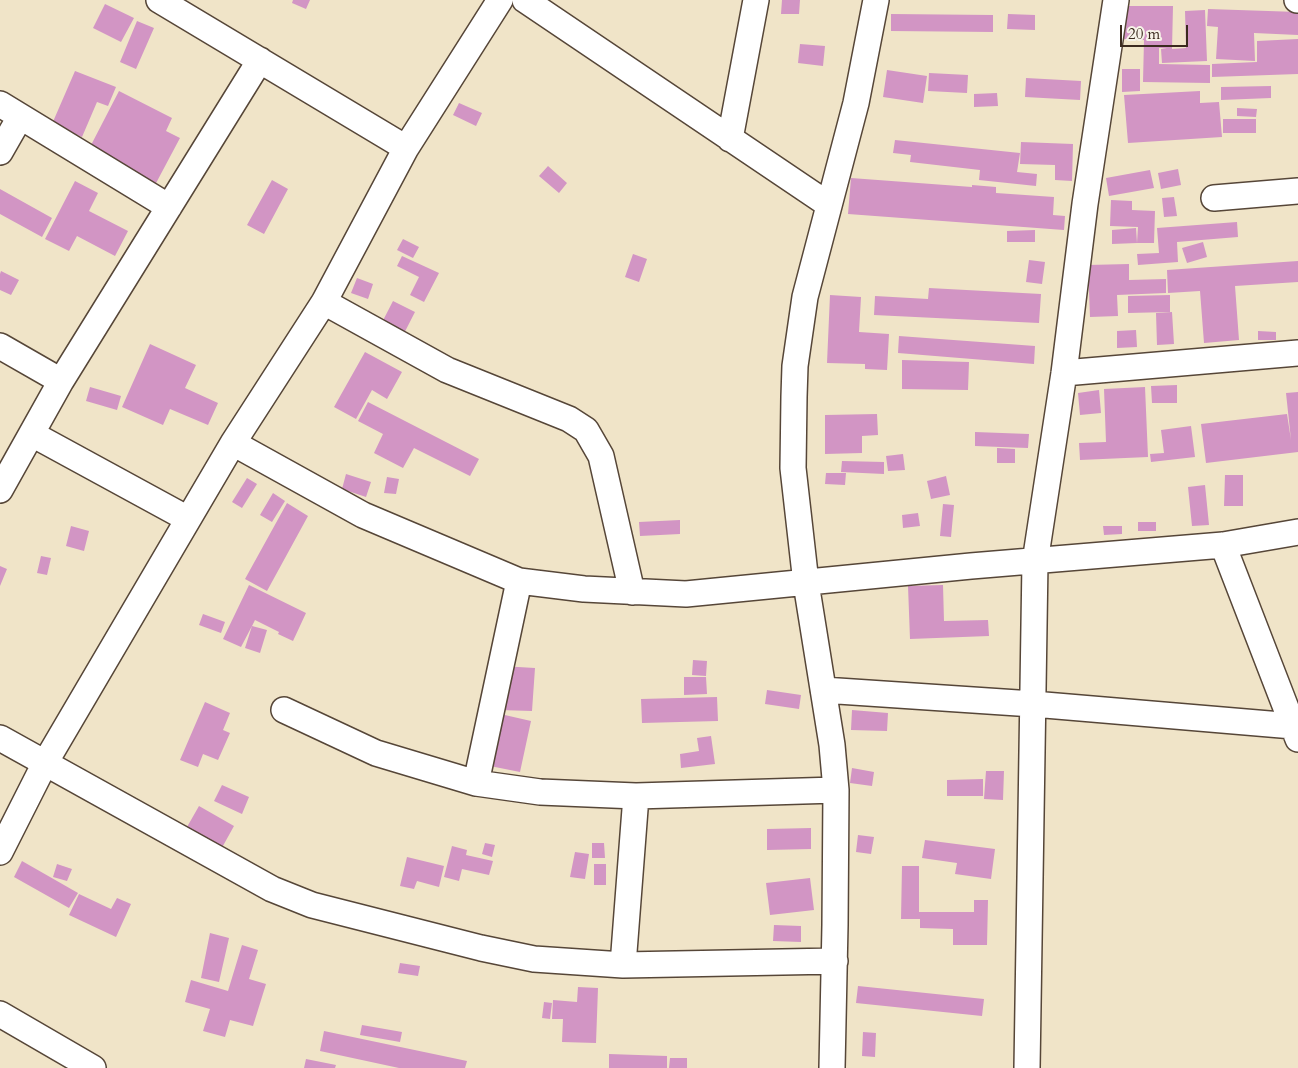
<!DOCTYPE html>
<html>
<head>
<meta charset="utf-8">
<style>
	body { margin:0 }
	#map { position:relative; width:1298px; height:1068px; overflow:hidden; background:#f0e4c8; font-family:Cardo,serif }
	canvas { display:block }
	.scale { position:absolute; left:1120px; top:25px; width:68px; height:22px; box-sizing:border-box; border:2px solid #3b2a1e; border-top:0; padding-left:6px; font-size:15px; line-height:18px; white-space:nowrap; color:#3b2a1e; -webkit-text-stroke:4px #f7f3e8; paint-order:stroke }
</style>
</head>
<body>
<div id="map">
<canvas width="1298" height="1068"></canvas>
<div class="scale">20 m</div>
</div>
<script>
const g = document.querySelector('canvas').getContext('2d');
g.lineJoin = 'round';
function paint(path, color) {
  g.fillStyle = color;
  g.fill(path, 'evenodd');
}
function stroke(path, color, width, dash) {
  g.strokeStyle = color;
  g.lineWidth = width;
  g.lineCap = dash ? 'butt' : 'round';
  g.setLineDash(dash || []);
  g.stroke(path);
}
const building = new Path2D(`
	M293,0H310L306,9L292,3Z
	M782,0H800L799,14H781Z
	M105,4L134,18L121,42L93,28Z
	M1120,6H1173L1172,49L1186,48L1185,11L1205,10L1207,61L1162,63L1161,49L1167,48H1159V64L1210,65V83L1143,82L1144,40L1119,39Z
	M1208,9L1298,12V35L1254,33L1255,61L1216,59L1218,27L1207,26Z
	M891,14L993,15V32L891,31Z
	M1008,14L1035,15V30L1007,29Z
	M137,21L154,28L136,69L120,62Z
	M1298,39V74L1212,77V64L1257,62V41Z
	M800,44L825,46L823,66L798,63Z
	M1122,69H1140V91L1122,92Z
	M887,70L927,76L923,103L883,97Z
	M75,71L116,87L108,106L97,102L82,137L52,124Z
	M929,73L968,75L967,93L928,91Z
	M1026,78L1081,81L1080,100L1025,97Z
	M1271,86V98L1221,100V87Z
	M119,91L172,118L166,131L180,138L155,185L89,149Z
	M1200,91V103L1219,102L1222,137L1128,143L1124,95Z
	M997,93L998,106L974,107V94Z
	M459,103L482,113L476,126L453,115Z
	M1237,108L1257,109L1256,117L1237,116Z
	M1223,119H1256V133H1223Z
	M895,140L1020,153L1017,172L1037,174L1036,186L979,180L980,170L910,162L911,155L893,153Z
	M1021,142L1073,144L1072,181L1055,180V165L1020,164Z
	M548,166L567,183L559,193L539,176Z
	M1178,169L1181,185L1161,189L1158,173Z
	M1150,170L1154,188L1109,196L1106,178Z
	M851,178L972,187V185L996,187V193L1054,197L1053,215L1065,216L1064,230L848,214Z
	M272,180L288,189L264,234L247,225Z
	M75,181L98,193L89,211L128,231L115,256L77,236L69,251L45,239Z
	M0,189L52,218L42,237L0,214Z
	M1174,197L1177,216L1164,217L1162,198Z
	M1111,200L1132,201V210L1155,211L1154,243H1137L1138,227L1110,226Z
	M1237,222L1238,237L1177,242L1178,262L1138,265L1137,254L1159,253L1157,228Z
	M1136,228L1137,243L1112,244V230Z
	M1035,230V242H1007V231Z
	M403,239L419,247L413,258L397,250Z
	M1203,242L1207,257L1187,263L1182,248Z
	M633,254L647,259L639,282L625,277Z
	M402,256L439,273L424,302L410,295L419,277L397,266Z
	M1029,260L1045,262L1042,284L1026,282Z
	M1298,261V282L1235,286L1239,340L1204,343L1200,291L1168,293L1167,270Z
	M1129,264V280L1166,279V293L1117,295L1118,316L1090,317L1088,265Z
	M1,271L19,280L11,295L0,290V274Z
	M357,278L373,284L368,299L351,293Z
	M929,288L1041,294L1039,323L874,315L875,296L928,299Z
	M830,295L861,297L859,332L889,334L887,370L865,369V364L827,363Z
	M1170,295V312L1128,313V296Z
	M393,301L415,312L396,349L374,338Z
	M1172,312L1174,344L1157,345L1156,313Z
	M1136,330L1137,347L1117,348V331Z
	M1258,331L1276,332V340H1258Z
	M899,336L1035,346L1034,364L898,353Z
	M150,344L196,365L185,388L218,403L208,425L170,409L163,425L122,407Z
	M365,352L402,372L387,399L372,390L356,419L334,407Z
	M902,360L969,362L968,390L902,389Z
	M1177,385V403H1152L1151,386Z
	M90,387L121,396L117,410L86,401Z
	M1145,387L1148,457L1080,460L1079,443L1106,442L1104,389Z
	M1099,390L1101,413L1080,415L1078,393Z
	M1298,392V452L1206,463L1201,424L1287,414L1291,440L1286,393Z
	M368,402L479,459L470,476L414,448L403,468L374,453L383,434L358,421Z
	M877,414L878,435L862,436V453L825,454V415Z
	M1191,426L1195,457L1151,462L1150,454L1164,453L1161,430Z
	M975,432L1029,434L1028,448L975,446Z
	M997,448L1015,449V463H997Z
	M903,454L905,470L888,471L886,456Z
	M842,461L884,462V474L841,472Z
	M826,473H846L845,485L825,484Z
	M346,474L371,482L366,497L342,489Z
	M1225,475H1243V506H1224Z
	M946,476L950,495L931,499L927,481Z
	M387,477L399,479L396,494L384,493Z
	M247,478L257,484L242,508L232,502Z
	M1205,485L1209,525L1192,526L1188,487Z
	M273,493L285,501L272,522L260,515Z
	M287,503L308,516L267,591L245,579Z
	M943,504L954,505L951,537L940,536Z
	M918,513L920,526L903,528L902,515Z
	M680,520V534L640,536L639,522Z
	M1138,522H1156V531H1138Z
	M71,526L89,531L84,551L66,546Z
	M1103,526H1122V534L1104,535Z
	M41,556L51,558L47,575L37,573Z
	M0,566L7,569L0,586Z
	M249,585L306,613L293,641L278,634L279,632L255,620L252,626L267,630L260,653L245,648L252,626L241,647L223,639Z
	M943,585L944,621L988,620L989,636L910,639L908,586Z
	M203,614L225,622L221,633L199,625Z
	M693,660L707,661L706,676L692,675Z
	M501,666L535,668L532,711L499,710Z
	M684,677H706L707,694L684,695Z
	M767,690L801,695L799,709L765,704Z
	M717,697L718,721L642,723L641,699Z
	M205,702L230,713L223,730L230,733L218,760L203,754L198,767L180,760Z
	M852,710L888,713L887,731L851,730Z
	M496,713L531,721L520,772L485,765Z
	M711,736L715,764L681,768L680,754L699,751L697,738Z
	M852,768L874,772L872,786L850,783Z
	M986,771H1004L1003,800L984,799Z
	M983,779V796H947V780Z
	M222,785L249,797L242,814L214,801Z
	M199,806L234,826L219,853L183,834Z
	M811,828V849L767,850V829Z
	M858,835L874,837L871,854L856,852Z
	M925,840L995,849L991,879L955,874L957,863L922,858Z
	M485,843L495,845L492,857L482,854Z
	M592,843H604L605,858H592Z
	M452,846L467,850L466,855L493,861L489,875L462,869L459,881L444,877Z
	M575,852L589,854L585,879L570,877Z
	M407,857L444,866L439,887L417,881L414,889L400,886Z
	M22,861L78,893L69,908L14,877Z
	M57,864L72,869L67,881L53,877Z
	M594,864H606V885H594Z
	M902,866H919V912H974V900H988L987,945H953V929L920,928V919H901Z
	M810,878L814,910L770,915L766,883Z
	M79,894L111,909L117,898L131,904L116,937L69,915Z
	M774,925L801,926V942L773,941Z
	M210,933L229,938L219,982L201,978Z
	M242,945L258,950L249,979L266,984L253,1026L230,1020L225,1037L203,1031L210,1009L185,1002L191,980L228,991Z
	M400,963L420,966L418,976L398,973Z
	M858,986L984,999L982,1016L856,1003Z
	M578,987L598,988L596,1043L562,1042L563,1019H552L553,1000L577,1002Z
	M544,1002L552,1003L550,1019L542,1018Z
	M362,1025L402,1032L400,1042L360,1035Z
	M324,1031L467,1061L465,1068H399L320,1051Z
	M863,1032L876,1033L875,1057L862,1056Z
	M609,1054L667,1056V1068H609Z
	M670,1058H687V1068H669Z
	M306,1059L336,1065L335,1068H304Z`);
const street = new Path2D(`
	M525,0L829,205
	M1297,0H1298
	M0,104L169,207
	M730,139L756,0
	M406,148L500,0
	M0,152L20,117
	M1214,198L1298,191
	M324,302L447,370L569,419L586,430L601,456L632,592
	M0,346L61,381L0,490
	M1064,373L1298,353
	M61,381L260,60
	M32,434L188,519
	M233,443L363,515L519,581L584,589L686,594L971,566L1223,545L1298,532
	M1223,545L1298,739
	M823,690L1033,704L1293,726
	M284,710L376,753L476,783L540,792L636,796L623,965
	M0,738L272,889L312,905L481,948L534,959L623,965L835,961
	M476,783L519,581
	M636,796L836,790
	M0,852L45,763L233,443L324,302L406,148L159,0
	M0,1014L93,1068
	M832,1068L835,925L836,790L832,745L806,583L793,468L794,397L795,366L805,297L856,103L876,0
	M1027,1068L1035,562L1064,373L1085,204L1116,0`);
paint(building, '#d295c4');
stroke(street, '#564638', 28);
stroke(street, '#fff', 25);
</script>
</body>
</html>
